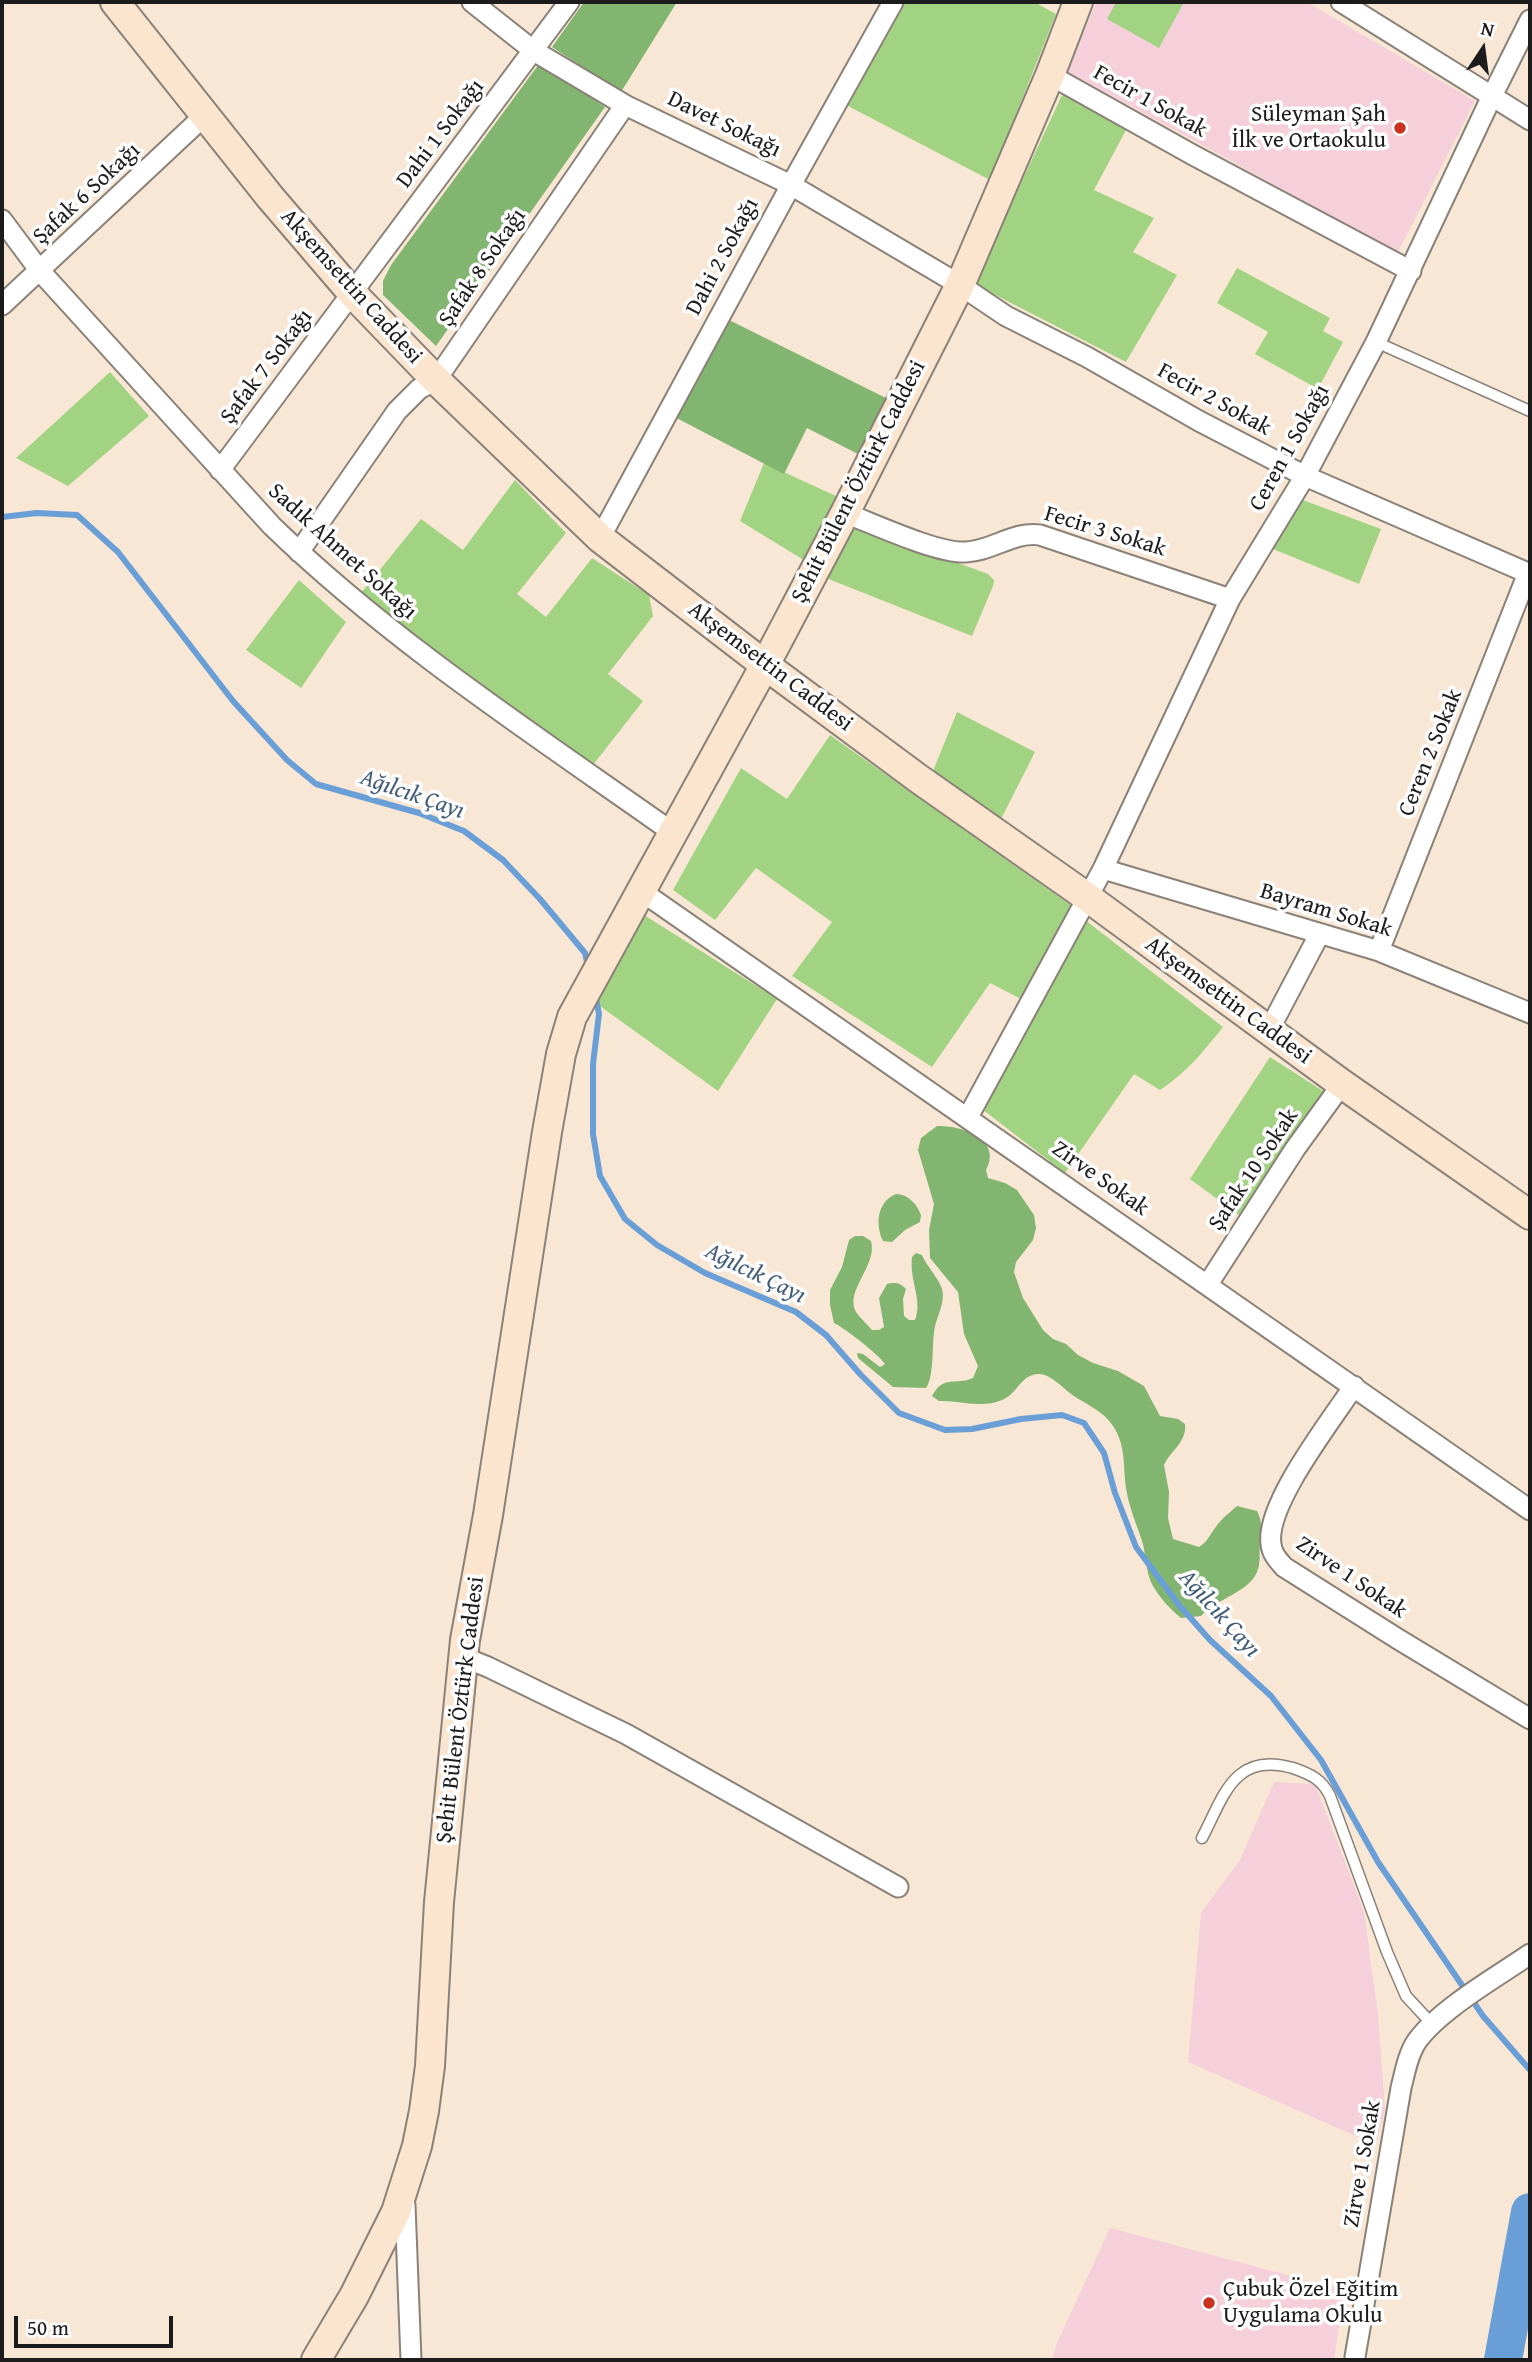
<!DOCTYPE html>
<html>
<head>
<meta charset="utf-8">
<style>
	body { margin:0 }
	#map { position:relative; width:1532px; height:2362px; overflow:hidden; background:#f8e7d5; font-family:"Gentium Book Plus",serif }
	canvas { display:block }
	.frame { position:absolute; inset:0; border:4px solid #1c1c1c; pointer-events:none }
	.north { position:absolute; left:1448px; top:14px; width:70px; height:70px; -webkit-text-stroke:5px #fff; paint-order:stroke; rotate:13deg; font-size:19px; font-weight:700; line-height:28px; text-align:center; color:#1c1c1c }
	.north::after { content:''; display:block; margin:auto; width:24px; height:32px; background:#1c1c1c; clip-path:polygon(50% 0,100% 100%,50% 72%,0 100%) }
	.scale { position:absolute; left:14px; top:2316px; width:159px; height:32px; box-sizing:border-box; border:4px solid #1c1c1c; border-top:0; padding-left:9px; font-size:21px; line-height:24px; white-space:nowrap; color:#1c1c1c; -webkit-text-stroke:5px #fff; paint-order:stroke }
</style>
</head>
<body>
<div id="map">
<canvas width="1532" height="2362"></canvas>
<div class="frame"></div>
<div class="north">N</div>
<div class="scale">50 m</div>
</div>
<script>
const g = document.querySelector('canvas').getContext('2d');
g.lineJoin = 'round';
function paint(path, color) {
  g.fillStyle = color;
  g.fill(path, 'evenodd');
}
function stroke(path, color, width, dash) {
  g.strokeStyle = color;
  g.lineWidth = width;
  g.lineCap = dash ? 'butt' : 'round';
  g.setLineDash(dash || []);
  g.stroke(path);
}
function drawText(font, color, halo, rows, align = 'center') {
  g.font = font + ' "Gentium Book Plus",serif';
  g.lineWidth = 7;
  g.setLineDash([]);
  g.textBaseline = 'middle';
  g.strokeStyle = halo;
  g.fillStyle = color;
  for (const [text, x, y, turn = 0] of rows) {
    g.save();
    g.translate(x, y);
    g.rotate((+turn || 0) * Math.PI / 180);
    g.textAlign = isNaN(turn) ? turn : align;
    if (halo) g.strokeText(text, 0, 0);
    g.fillText(text, 0, 0);
    g.restore();
  }
}
const built = new Path2D(`
	M1096,2H1307L1475,101L1397,254L1228,159L1068,72Z
	M1274,1782L1315,1784L1364,1912L1378,2014L1385,2110L1376,2145L1188,2062L1201,1913L1240,1860Z
	M1110,2228L1344,2290L1334,2360H1052L1057,2343Z`);
const green = new Path2D(`
	M905,2H1034L1056,14L990,180L848,106Z
	M1116,2H1184L1159,48L1107,19Z
	M1063,93L1126,130L1094,190L1154,218L1133,252L1177,275L1126,362L974,284Z
	M1237,268L1330,318L1323,331L1343,342L1318,389L1255,354L1268,332L1217,303Z
	M110,372L149,416L68,486L16,458Z
	M764,463L836,496L807,562L740,521Z
	M515,480L566,533L517,594L546,617L592,558L649,595L653,616L608,674L643,701L593,765L463,672L361,593L421,519L463,550Z
	M1300,499L1381,529L1359,584L1273,549Z
	M855,525L988,574L994,580L993,586L972,636L821,576L845,530Z
	M299,580L346,622L301,688L246,650Z
	M957,712L1035,752L1001,819L933,771Z
	M830,735L1076,909L1025,1001L990,983L932,1067L792,976L832,922L756,868L715,920L673,890L741,768L787,799Z
	M641,913L777,999L718,1091L593,1001Z
	M1080,916L1223,1027C1203,1052 1187,1072 1160,1090L1134,1074L1065,1173L978,1106Z
	M1270,1057L1323,1091L1239,1215L1190,1179Z`);
const forest = new Path2D(`
	M584,2H677L621,92L552,47Z
	M539,64L605,107L436,346L383,295V281L391,265Z
	M719,315L886,398L858,454L807,428L784,474L665,412Z
	M937,1126C962,1125 1003,1140 986,1170L988,1178L1005,1183L1017,1190L1034,1215L1036,1228L1033,1240L1016,1262L1014,1272L1023,1298L1043,1330L1053,1339L1066,1344L1078,1355L1093,1363L1118,1371L1144,1386L1160,1416L1178,1419L1185,1424C1187,1442 1171,1450 1164,1465L1169,1492L1168,1518L1173,1539L1199,1547C1207,1542 1210,1535 1215,1528C1221,1519 1229,1513 1237,1506L1257,1511C1263,1522 1261,1532 1260,1544C1259,1553 1261,1563 1257,1572C1249,1592 1216,1599 1201,1616L1181,1618C1170,1609 1160,1598 1153,1586C1146,1574 1146,1557 1143,1544C1137,1525 1129,1508 1126,1488C1123,1466 1126,1445 1113,1426C1104,1411 1085,1404 1071,1394C1062,1387 1051,1375 1040,1374C1021,1373 1018,1394 1002,1400C981,1409 960,1400 939,1401L932,1396C944,1374 955,1386 973,1378L978,1366L964,1334L958,1292L930,1258L929,1230L934,1204L918,1150L921,1138Z
	M896,1194C908,1194 917,1204 921,1215L920,1222L905,1230L892,1242L883,1241C875,1224 877,1202 896,1194Z
	M855,1236H863L871,1241C878,1265 844,1291 856,1312C860,1318 867,1324 872,1330H879L884,1327L879,1298L887,1284C896,1282 900,1283 906,1289L903,1299L904,1316L909,1320H915C923,1300 909,1280 912,1257L916,1253L922,1255C927,1267 938,1277 942,1289C946,1304 935,1318 934,1333C932,1347 934,1377 926,1388L893,1387L858,1358L857,1353L863,1354L880,1367L885,1364C878,1354 846,1329 834,1323L830,1305V1290L842,1267L849,1240Z`);
const stream = new Path2D(`
	M2,517L37,513L77,515L118,552L233,701L287,760L316,784L419,813L464,831L503,860L540,899L585,953L588,966
	M595,994L599,1014L593,1064V1134L600,1176L625,1219L657,1245L705,1273L796,1312L826,1335L860,1374L899,1413L945,1430L972,1429L1021,1419L1062,1415L1084,1423L1104,1453L1115,1493L1136,1547L1179,1605L1210,1640L1271,1696L1321,1760L1378,1862L1483,2016L1530,2070`);
const river = new Path2D(`
	M1503,2360L1530,2212`);
const lane = new Path2D(`
	M1376,342L1530,411
	M1202,1838C1224,1796 1234,1751 1293,1768C1310,1774 1322,1779 1330,1796L1387,1952L1406,1996L1432,2024`);
const street = new Path2D(`
	M472,2L534,51L625,105L791,185L960,285L1006,316L1087,357L1199,421L1305,476L1530,574
	M1341,2L1530,120
	M1050,75L1193,155L1411,271
	M2,220L40,271L272,526C393,643 535,735 672,832
	M2,305L204,116
	M220,470L569,2
	M845,513C874,524 938,554 966,552C992,551 1014,531 1040,535L1230,599
	M600,538L791,185L893,2
	M299,552L397,411L419,389L436,380L625,105
	M1103,869L1379,951L1530,1013
	M641,891L1530,1510
	M1379,951L1528,573
	M1269,1030L1319,935
	M968,1117L1103,869L1230,599L1305,476L1376,342L1492,96L1530,20
	M1208,1284L1295,1149L1342,1084
	M1354,1386C1331,1421 1265,1505 1271,1544C1272,1554 1278,1560 1284,1567L1398,1639L1530,1719
	M463,1657L488,1667L626,1734L898,1887
	M403,2201L405,2205L411,2360
	M1355,2357L1401,2088C1405,2072 1408,2054 1417,2041C1440,2009 1497,1977 1530,1954`);
const secondary = new Path2D(`
	M115,2L270,197L353,294L436,380L600,538L765,665L919,779L1087,897L1342,1084L1530,1215
	M316,2360L354,2296L396,2212L417,2146L424,2111L430,2066L439,1902L465,1640L488,1515L547,1132L561,1054L572,1017L765,665L845,513L960,285L1050,75L1078,2`);
const markers = [
	[1400,128,7,"#c8321e"],
	[1209,2303,7,"#c8321e"]
];
const streetNames = [
	["Fecir 1 Sokak",1150,102,29],
	["Davet Sokağı",724,125,26],
	["Dahi 1 Sokağı",441,134,-53],
	["Şafak 6 Sokağı",87,194,-43],
	["Dahi 2 Sokağı",723,257,-62],
	["Şafak 8 Sokağı",483,268,-56],
	["Akşemsettin Caddesi",351,287,48],
	["Şafak 7 Sokağı",267,367,-53],
	["Fecir 2 Sokak",1214,400,29],
	["Ceren 1 Sokağı",1290,448,-61],
	["Şehit Bülent Öztürk Caddesi",859,482,-63],
	["Fecir 3 Sokak",1105,532,17],
	["Sadık Ahmet Sokağı",342,552,42],
	["Akşemsettin Caddesi",770,667,37],
	["Ceren 2 Sokak",1431,753,-68],
	["Bayram Sokak",1326,911,17],
	["Akşemsettin Caddesi",1228,1001,36],
	["Şafak 10 Sokak",1254,1170,-56],
	["Zirve Sokak",1100,1179,35],
	["Zirve 1 Sokak",1351,1578,34],
	["Şehit Bülent Öztürk Caddesi",461,1710,-83],
	["Zirve 1 Sokak",1363,2164,-80]
];
const poiNames = [
	["Süleyman Şah",1386,115],
	["İlk ve Ortaokulu",1386,141],
	["Çubuk Özel Eğitim",1223,2290,"left"],
	["Uygulama Okulu",1223,2316,"left"]
];
const waterNames = [
	["Ağılcık Çayı",412,795,19],
	["Ağılcık Çayı",755,1274,26],
	["Ağılcık Çayı",1219,1614,48]
];
paint(built, '#f5cfd9');
paint(green, '#a2d382');
paint(forest, '#81b570');
stroke(stream, '#6a9ed6', 6);
stroke(river, '#6a9ed6', 38);
stroke(lane, '#8a8278', 13);
stroke(street, '#8a8278', 23);
stroke(secondary, '#8a8278', 32);
stroke(lane, '#fff', 10);
stroke(street, '#fff', 19);
stroke(secondary, '#fce5cf', 28);
for (const [x, y, r, color] of markers) {
  const dot = new Path2D();
  dot.arc(x, y, r, 0, 2 * Math.PI);
  g.fillStyle = color;
  g.fill(dot);
  stroke(dot, '#fff', 2.5);
}
drawText('23px', '#1c1c1c', '#fff', streetNames);
drawText('23px', '#1c1c1c', '#fff', poiNames, 'right');
drawText('italic 24px', '#435d79', '#fff', waterNames);
</script>
</body>
</html>
